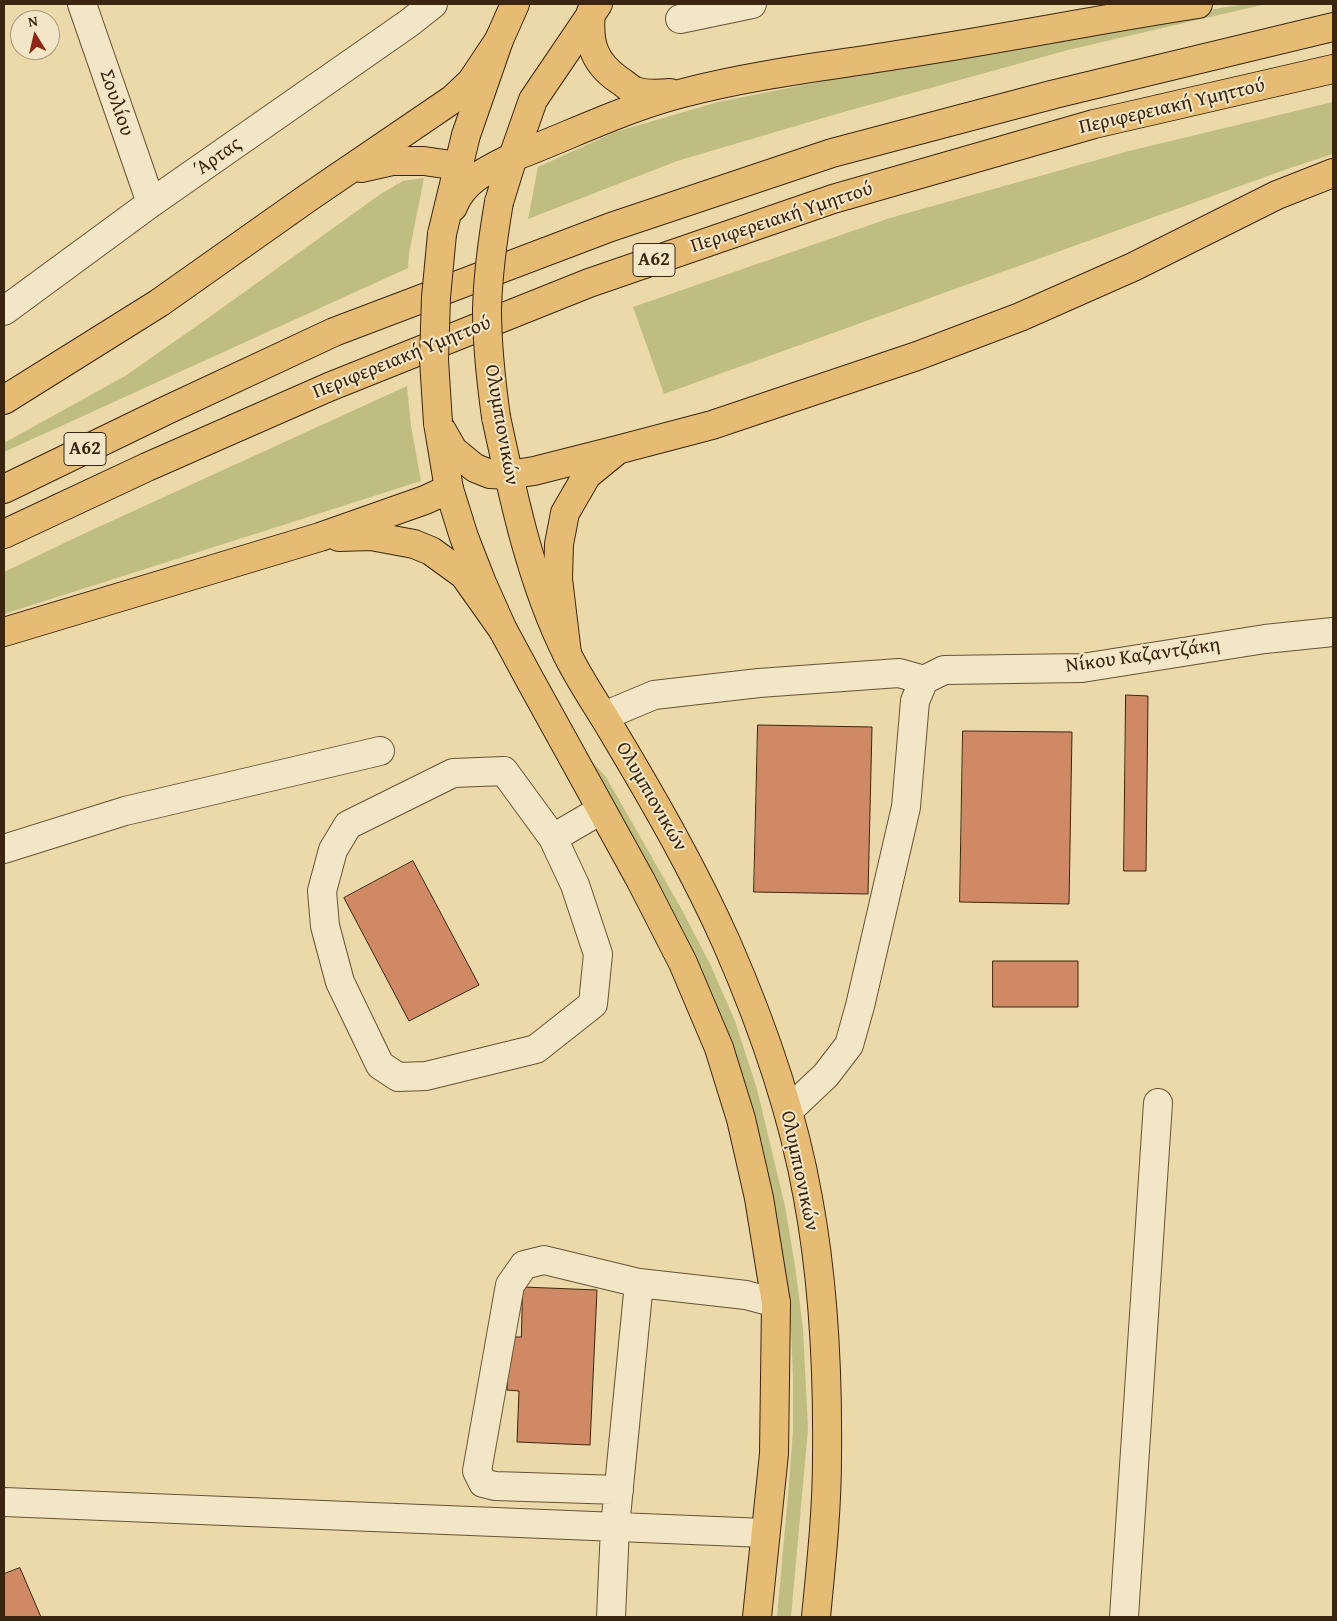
<!DOCTYPE html>
<html>
<head>
<meta charset="utf-8">
<style>
	body { margin:0 }
	#map { position:relative; width:1337px; height:1621px; overflow:hidden; background:#ebd9a9; font-family:"Gentium Book Plus",serif }
	canvas { display:block }
	.frame { position:absolute; inset:0; border:5px solid #3a2610; pointer-events:none }
	.north { position:absolute; left:10px; top:10px; width:50px; height:50px; box-sizing:border-box; background:#f2e6c7; border:1px solid #a8997e; border-radius:50%; rotate:351deg; font-size:14px; font-weight:700; line-height:20px; text-align:center; color:#3a2610 }
	.north::after { content:''; display:block; margin:auto; width:18px; height:22px; background:#8f2418; clip-path:polygon(50% 0,100% 100%,50% 72%,0 100%) }
</style>
</head>
<body>
<div id="map">
<canvas width="1337" height="1621"></canvas>
<div class="frame"></div>
<div class="north">N</div>
</div>
<script>
const g = document.querySelector('canvas').getContext('2d');
g.lineJoin = 'round';
function paint(path, color) {
  g.fillStyle = color;
  g.fill(path, 'evenodd');
}
function stroke(path, color, width, dash) {
  g.strokeStyle = color;
  g.lineWidth = width;
  g.lineCap = dash ? 'butt' : 'round';
  g.setLineDash(dash || []);
  g.stroke(path);
}
function drawText(font, color, halo, rows, align = 'center') {
  g.font = font + ' "Gentium Book Plus",serif';
  g.lineWidth = 4;
  g.setLineDash([]);
  g.textBaseline = 'middle';
  g.strokeStyle = halo;
  g.fillStyle = color;
  for (const [text, x, y, turn = 0] of rows) {
    g.save();
    g.translate(x, y);
    g.rotate((+turn || 0) * Math.PI / 180);
    g.textAlign = isNaN(turn) ? turn : align;
    if (halo) g.strokeText(text, 0, 0);
    g.fillText(text, 0, 0);
    g.restore();
  }
}
const green = new Path2D(`
	M1245,4H1266L1068,50L840,113L677,161L528,219L538,167L615,132L718,102L1040,38Z
	M1333,102V154L1290,168L664,394L633,307L890,218L1129,151Z
	M424,178L409,253L408,268L4,452V443L125,376L204,321L382,193L403,181Z
	M407,386L411,426L421,481L4,614V572L81,535Z
	M571,738L606,777L682,910L711,966L735,1021L757,1089L785,1206L795,1266L803,1329L808,1429L791,1617H777L789,1484L793,1430V1378L791,1330L784,1266L759,1143Z`);
const building = new Path2D(`
	M1126,695L1148,696L1146,871H1124Z
	M758,725L872,727L868,894L754,892Z
	M963,731L1072,732L1069,904L960,902Z
	M413,861L479,985L409,1021L344,898Z
	M993,961H1078V1007H993Z
	M523,1287L597,1290L590,1445L517,1442L519,1391L507,1390L509,1337H521Z
	M20,1568L41,1617H4V1574Z`);
const minor = new Path2D(`
	M82,4L151,203
	M680,19L752,4
	M4,311L151,203L409,23L433,4
	M924,680L944,670L1082,668L1265,639L1333,632
	M604,716L654,695L759,683L899,673L924,680
	M553,838L575,885L598,954L593,1004L536,1049L426,1076L398,1077L380,1065L340,982L325,926L322,891L333,850L348,825L453,773L504,771L553,838L601,810
	M4,849L125,811L380,751
	M788,1111L826,1075L849,1045L860,1006L906,807L915,701L924,680
	M619,1490L495,1486L483,1483L477,1471L510,1285L524,1265L544,1260L639,1283
	M4,1502L765,1533
	M611,1617L615,1527L639,1283L746,1295L776,1303
	M1124,1617L1158,1103`);
const major = new Path2D(`
	M499,202L513,157L533,100L598,4
	M453,207C463,180 489,169 513,157
	M442,234L466,135L499,40L515,4
	M496,417C513,496 531,582 567,654C581,683 600,709 616,737C656,804 695,872 727,944C762,1024 793,1113 808,1198C824,1284 828,1372 827,1458C827,1511 821,1565 816,1617
	M438,423L449,489L464,537L482,583L503,630L530,680L641,881L683,963L719,1048L741,1119L759,1198L776,1303L774,1454L757,1617
	M441,429L453,450L475,468L490,474L508,475`);
const highway = new Path2D(`
	M591,12C588,42 593,62 619,80C624,83 630,89 635,91C646,95 659,94 670,93
	M513,157C569,136 624,108 683,93C755,74 829,66 903,54C1002,39 1100,19 1198,4
	M361,168L392,161H424L458,166
	M4,400L159,303L309,197L453,99L471,82L499,40
	M508,475L534,471L617,450L712,425L917,356L1020,317L1133,267L1277,195L1333,173
	M4,489L167,410L334,332L611,227L832,153L1055,94L1333,27
	M4,534L147,467L329,387L589,283L833,199L1094,124L1333,69
	M339,537L371,536L414,544L431,551L464,575L503,630
	M4,632L320,537L425,500L449,489
	M567,654L558,579L559,544L565,513L587,475L614,453`);
const majorBridge = new Path2D(`
	M496,417C491,381 487,345 487,309C488,273 493,237 499,202
	M438,423L434,360L436,297L442,234`);
const shields = [
	[654,260,42],
	[85,449,42]
];
const shieldNames = [
	["Α62",654,260],
	["Α62",85,449]
];
const streetNames = [
	["Σουλίου",116,103,71],
	["Περιφερειακή Υμηττού",1172,107,-13],
	["Άρτας",218,157,-35],
	["Περιφερειακή Υμηττού",782,218,-18],
	["Περιφερειακή Υμηττού",402,358,-22],
	["Ολυμπιονικών",501,425,80],
	["Νίκου Καζαντζάκη",1143,656,-8],
	["Ολυμπιονικών",651,797,60],
	["Ολυμπιονικών",799,1171,78]
];
paint(green, '#c0bd82');
paint(building, '#cf8964');
stroke(building, '#3a2610', 1);
stroke(minor, '#665336', 30);
stroke(major, '#3a2610', 30);
stroke(highway, '#3a2610', 30);
stroke(minor, '#f2e6c7', 28);
stroke(major, '#e6bc74', 28);
stroke(highway, '#e6bc74', 28);
stroke(majorBridge, '#3a2610', 30, []);
stroke(majorBridge, '#e6bc74', 28);
for (const [x, y, w] of shields) {
  const box = new Path2D();
  box.roundRect(x - w / 2, y - 16.5, w, 33, 4);
  g.fillStyle = '#f2e6c7';
  g.fill(box);
  stroke(box, '#3a2610', 1);
}
drawText('bold 19px', '#3a2610', null, shieldNames);
drawText('20px', '#3a2610', '#f2e6c7', streetNames);
</script>
</body>
</html>
